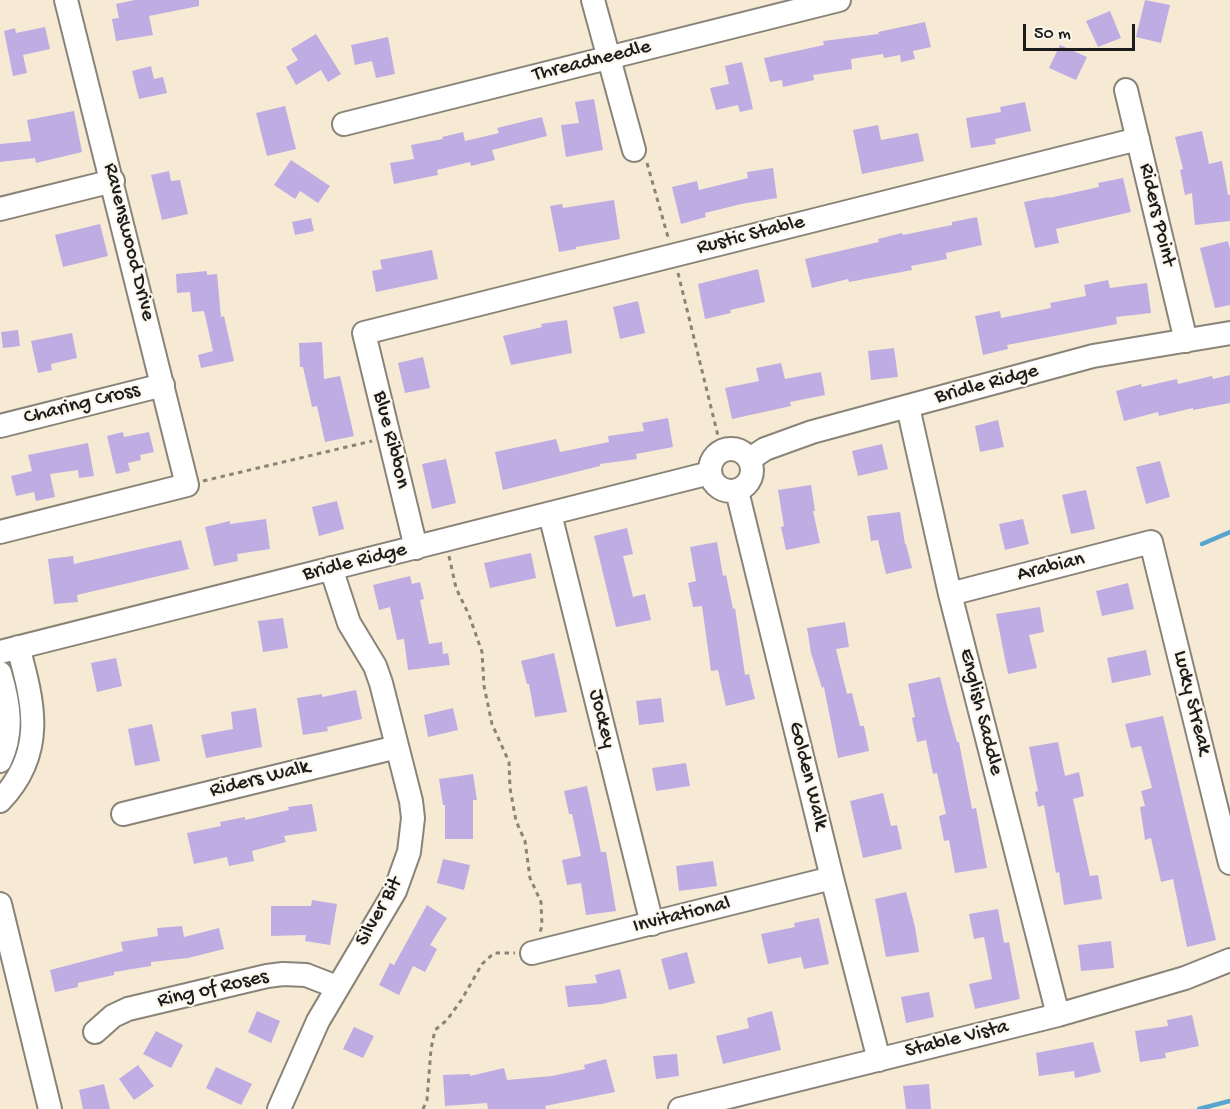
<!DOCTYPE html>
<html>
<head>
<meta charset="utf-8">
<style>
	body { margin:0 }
	#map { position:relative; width:1230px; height:1109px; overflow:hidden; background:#f6ead5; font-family:"Gochi Hand",sans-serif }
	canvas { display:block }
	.scale { position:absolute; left:1023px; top:24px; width:112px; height:27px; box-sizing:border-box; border:3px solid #1c1c1c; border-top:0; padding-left:8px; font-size:18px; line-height:21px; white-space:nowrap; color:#1c1c1c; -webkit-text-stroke:4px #fbf7ec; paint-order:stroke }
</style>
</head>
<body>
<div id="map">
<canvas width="1230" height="1109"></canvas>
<div class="scale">50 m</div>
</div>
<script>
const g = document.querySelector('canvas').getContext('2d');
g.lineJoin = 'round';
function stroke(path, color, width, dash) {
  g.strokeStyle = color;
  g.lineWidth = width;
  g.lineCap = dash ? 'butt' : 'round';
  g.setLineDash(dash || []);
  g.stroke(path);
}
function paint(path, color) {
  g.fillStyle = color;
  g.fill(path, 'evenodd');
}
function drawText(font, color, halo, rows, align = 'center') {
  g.font = font + ' "Gochi Hand",sans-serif';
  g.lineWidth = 4.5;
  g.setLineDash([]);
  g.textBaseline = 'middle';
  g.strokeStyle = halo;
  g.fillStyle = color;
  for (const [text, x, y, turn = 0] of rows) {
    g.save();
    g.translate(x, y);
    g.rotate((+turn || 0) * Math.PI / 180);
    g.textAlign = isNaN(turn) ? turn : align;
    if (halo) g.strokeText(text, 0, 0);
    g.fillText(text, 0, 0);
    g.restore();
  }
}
const stream = new Path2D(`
	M1202,544L1230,532
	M1199,1109L1230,1101`);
const building = new Path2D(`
	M135,0H199V6L149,16L153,35L116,41L112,19L119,18L116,4Z
	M1145,0L1170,5L1161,43L1136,37Z
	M1110,11L1121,38L1098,47L1086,21Z
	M925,22L931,47L913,51L915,59L901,62L900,55L884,58L883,54L851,59L852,69L813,75L814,80L783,87L782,80L770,82L764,58L824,45L823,41L879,34L878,32Z
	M45,27L50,49L23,55L27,73L13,76L4,31L15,28L16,33Z
	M316,34L341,74L328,82L321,70L296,85L286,67L298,60L291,49Z
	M388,37L395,74L376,78L372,61L355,65L351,45Z
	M1060,45L1087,57L1076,80L1049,68Z
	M742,62L753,109L740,112L738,105L716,110L710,88L729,84L725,66Z
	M151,66L154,79L163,77L167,93L139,99L132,71Z
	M594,99L603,150L566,157L561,125L579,123L575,102Z
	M1025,102L1031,131L995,139L996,144L971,148L966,118L1001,112L1000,107Z
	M285,106L296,149L267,156L256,113Z
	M74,111L82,152L36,163L35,158L0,162V144L31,141L27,120Z
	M542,117L547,136L492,150L495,160L471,166L470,162L437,170L438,175L394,184L390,163L414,159L411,145L443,139L442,137L463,132L465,141L499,133L497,128Z
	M878,125L881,140L918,133L924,161L862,174L853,130Z
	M1202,131L1209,164L1222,161L1228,195H1230V221L1195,225L1192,193L1185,195L1180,170L1183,169L1175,137Z
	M291,160L330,186L318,203L300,191L295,199L274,185Z
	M773,168L777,198L741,204L705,213L706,217L681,224L672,187L697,181L699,190L748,178L747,172Z
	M169,171L171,181L180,180L188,214L162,220L151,175Z
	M1123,178L1131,212L1056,229L1059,243L1035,248L1024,202L1049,197V198L1099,187L1098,183Z
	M614,200L620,239L576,247V249L559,252L550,206L562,204L563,208Z
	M977,217L982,245L946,253L947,259L911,266L912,270L849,282L848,279L812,288L805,259L879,242L878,239L902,233L903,235L952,225V222Z
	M311,218L314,231L295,235L292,222Z
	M100,224L108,256L63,267L55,235Z
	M1228,241L1230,250V305L1215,308L1200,248Z
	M432,250L438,279L376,292L372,271L382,269L380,260Z
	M758,269L765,302L730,310L731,313L705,319L698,284Z
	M207,271V275L217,274L221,317L224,316L234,361L201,368L198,355L213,351L204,311L192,312L190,292L177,293L176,274Z
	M1108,280L1110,288L1147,283L1151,313L1116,317L1117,324L1007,345L1008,349L983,355L975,316L1000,311L1001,318L1051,308L1050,303L1086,296L1084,285Z
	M638,301L645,333L620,339L613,307Z
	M567,320L572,353L511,365L503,336L542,327L541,324Z
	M18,330L20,346L3,348L1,332Z
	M72,333L77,358L51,364L52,370L38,373L31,341Z
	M322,342L324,379L340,376L354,436L325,442L317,406L312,407L303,367H300L299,343Z
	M894,348L898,377L871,380L868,351Z
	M423,357L430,388L405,393L398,363Z
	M781,363L785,379L821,372L825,395L790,402L791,406L732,419L725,388L759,381L756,368Z
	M1230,375V403L1193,410V408L1159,416L1158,412L1124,421L1116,391L1141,384L1142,387L1177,379L1178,384L1212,376L1213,379Z
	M668,418L673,447L636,454L637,459L600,464V466L503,490L495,452L556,439L560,452L609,442L608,436L644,431L642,423Z
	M998,420L1004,447L980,452L975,426Z
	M123,432L124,437L149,432L154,452L140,455L141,460L128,463L130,471L116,474L107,436Z
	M88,443L94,476L79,478L78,470L50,474L55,497L36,501L34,492L16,496L11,476L32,471L28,455Z
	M882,444L888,469L858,476L852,451Z
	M446,459L456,503L432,509L422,464Z
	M1160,461L1170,497L1146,504L1136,467Z
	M811,485L815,511H813L820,543L786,550L781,527L784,526L778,490Z
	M1086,490L1095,529L1071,534L1062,495Z
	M337,501L344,529L319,536L312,507Z
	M900,512L905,544H906L912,568L886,574L878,540L871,541L867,516Z
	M266,519L270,549L237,554L238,561L214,566L205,527L230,521V524Z
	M1023,519L1029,544L1005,550L999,524Z
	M627,528L633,554L623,556L633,597L645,594L651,620L616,627L594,536Z
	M181,540L189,569L77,595L78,602L54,604L48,559L73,556L74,564Z
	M717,542L723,576L726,575L733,609L735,608L745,675L749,674L755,699L726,706L718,670L711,671L702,606L693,607L688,583L696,581L690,547Z
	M531,553L536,578L490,588L484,563Z
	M410,576L412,584L420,582L424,599L420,600L429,644L442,642L443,654L448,653L450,665L408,670L404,639L397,640L390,607L379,610L373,585Z
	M1128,583L1134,609L1102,616L1096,591Z
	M1040,607L1044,632L1029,635L1037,668L1008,674L996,614Z
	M283,618L288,648L263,652L258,621Z
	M845,622L849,647L836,649L847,694L852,693L860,726H864L869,751L838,758L824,687L822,688L811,653L807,628Z
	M1146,650L1151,675L1112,683L1107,658Z
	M554,653L567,712L535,717L529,684H527L521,661Z
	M116,658L122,686L97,692L91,663Z
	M940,677L948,709L957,742H959L972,809L976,808L987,868L955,873L949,840L944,841L939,816L946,814L937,773L933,774L926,740L917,742L912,718L915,717L908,684Z
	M356,690L362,719L327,727L328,731L303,735L297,698L322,694V697Z
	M661,698L664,722L639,725L636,701Z
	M256,708L262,747L206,758L201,735L233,729L231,712Z
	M453,708L458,730L428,737L424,715Z
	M1163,716L1216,940L1187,947L1173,879L1161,882L1151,838L1145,840L1140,807L1145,806L1141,791L1152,788L1141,746L1131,748L1125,724Z
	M152,724L160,761L135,766L128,729Z
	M1058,742L1065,776L1079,772L1084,796L1073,799L1090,876L1098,875L1102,899L1064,905L1059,872L1056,873L1044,805L1038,807L1035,792L1038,791L1029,747Z
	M686,763L690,786L656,791L652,768Z
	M473,774L477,800H473V839H445V805H443L439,779Z
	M587,786L601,852H606L616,911L586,915L581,883L567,885L562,860L581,856L572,814H569L564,791Z
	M883,793L891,826L897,825L902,849L863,858L850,801Z
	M312,804L317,831L284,836L286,842L252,851L254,861L229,866L227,857L194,864L187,833L221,826L220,822L245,817V820L289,810L288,807Z
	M443,859L470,865L464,890L437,883Z
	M713,861L717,886L679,891L676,866Z
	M906,892L915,927L919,952L886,957L875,899Z
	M312,900L337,904L330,945L305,941L306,935L271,936V906H311Z
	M427,905L447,918L430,945L437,949L425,972L413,966L399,995L379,985L390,963L394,965Z
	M998,909L1004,943L1009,942L1020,999L975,1009L969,984L992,979L984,937L974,939L969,914Z
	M819,918L829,964L804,969L801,957L768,964L761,934L795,927L794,923Z
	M182,926L184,937L219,928L224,949L188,958L151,962V966L114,972V975L78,983V987L55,992L50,970L123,951L121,942L158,936L157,928Z
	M1111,941L1114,968L1081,971L1078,945Z
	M687,952L695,983L669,990L661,959Z
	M620,969L627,998L602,1004L568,1007L565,986L597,983L595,975Z
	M929,992L934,1017L906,1023L901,997Z
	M257,1011L280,1021L271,1043L248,1032Z
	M772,1011L781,1050L723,1064L716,1036L749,1028L747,1018Z
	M1192,1015L1199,1046L1165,1053L1166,1058L1140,1062L1135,1031L1168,1026L1167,1020Z
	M354,1027L374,1036L363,1058L343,1049Z
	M156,1031L183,1045L171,1068L143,1054Z
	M1093,1042L1101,1072L1075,1078L1074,1071L1039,1076L1036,1053Z
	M677,1054L679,1076L656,1079L653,1056Z
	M606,1059L615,1092L545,1106L546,1109H488L487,1103L445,1106L443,1075L470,1074V1076L504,1068L507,1080L552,1076L585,1069L584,1065Z
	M138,1065L154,1086L134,1100L119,1079Z
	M216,1067L252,1084L241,1105L206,1088Z
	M104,1084L110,1109H83L79,1090Z
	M929,1084L931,1109H906L903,1086Z`);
const path = new Path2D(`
	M647,163L668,237
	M678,273L719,440L724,451
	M203,481L372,441
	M449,556L456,588L469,615L482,652L484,686L492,724L509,762L510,788L516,821L525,841L530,878L541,902L542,926L540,932
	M423,1109L427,1100L431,1049L435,1030L447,1020L462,999L482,964L494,953H515`);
const minor = new Path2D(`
	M593,0L634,150
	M1126,90L1186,341
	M344,124L839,0
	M0,209L113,181
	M908,407L950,594L1058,1015
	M0,426L163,385
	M710 470a21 21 0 1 1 42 0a21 21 0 1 1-42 0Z
	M750,459L765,449L812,432L1093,356L1230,333
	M737,491L832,878L879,1060
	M550,514L652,924
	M0,532L187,485L66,0
	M416,548L364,333L1138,139
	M950,594L1151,542L1230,863
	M0,652L710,473
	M0,673C9,703 14,732 0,761
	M0,801C46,753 34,704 18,647
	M123,814L397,747
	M0,904L50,1109
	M532,953L832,878
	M95,1032L113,1016L128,1009L267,976L283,974L306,975L337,987
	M279,1109L318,1021L395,891L409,852L413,818L411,801L381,683L375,666L349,623L331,568
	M680,1109L1058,1015L1185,978L1230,960`);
const streetNames = [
	["Threadneedle",592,62,-14],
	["Riders Point",1156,215,77],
	["Rustic Stable",751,236,-14],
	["Ravenswood Drive",128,242,76],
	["Bridle Ridge",987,385,-15],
	["Charing Cross",82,405,-14],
	["Blue Ribbon",390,440,76],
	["Bridle Ridge",355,563,-14],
	["Arabian",1051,568,-14],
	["Lucky Streak",1191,703,76],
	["English Saddle",980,712,76],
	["Jockey",601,719,76],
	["Golden Walk",807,776,76],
	["Riders Walk",260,780,-14],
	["Silver Bit",380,912,-61],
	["Invitational",682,916,-14],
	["Ring of Roses",213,990,-13],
	["Stable Vista",957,1040,-14]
];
stroke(stream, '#55a5cf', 4.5);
paint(building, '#bface2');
stroke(minor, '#898378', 26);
stroke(path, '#898378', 3, [4.5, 4.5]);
stroke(minor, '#fff', 22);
drawText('21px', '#1c1c1c', '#fbf7ec', streetNames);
</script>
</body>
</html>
